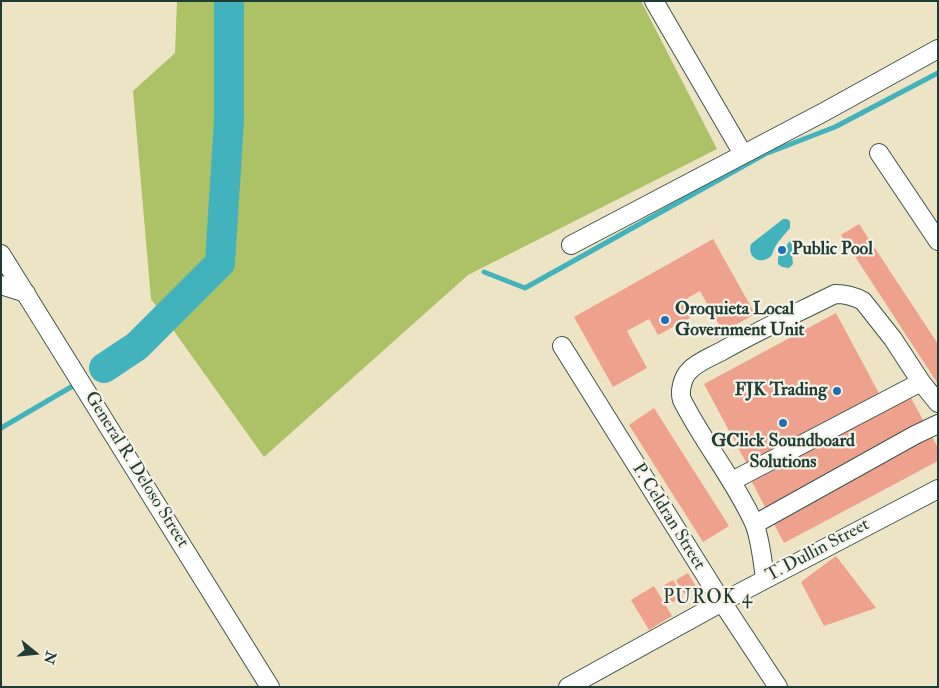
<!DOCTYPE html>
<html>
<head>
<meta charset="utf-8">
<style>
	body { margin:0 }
	#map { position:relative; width:939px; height:688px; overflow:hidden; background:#ede4c6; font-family:"IM FELL Double Pica",serif }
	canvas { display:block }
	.frame { position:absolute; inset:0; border:2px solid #1f3d34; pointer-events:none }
	.north { position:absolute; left:10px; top:628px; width:50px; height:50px; -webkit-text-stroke:4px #f7f3e8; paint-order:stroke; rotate:107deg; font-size:14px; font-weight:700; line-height:20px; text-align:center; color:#1f3d34 }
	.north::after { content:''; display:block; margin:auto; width:18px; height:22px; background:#1f3d34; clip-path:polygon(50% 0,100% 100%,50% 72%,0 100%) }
</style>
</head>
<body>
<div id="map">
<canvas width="939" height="688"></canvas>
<div class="frame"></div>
<div class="north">N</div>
</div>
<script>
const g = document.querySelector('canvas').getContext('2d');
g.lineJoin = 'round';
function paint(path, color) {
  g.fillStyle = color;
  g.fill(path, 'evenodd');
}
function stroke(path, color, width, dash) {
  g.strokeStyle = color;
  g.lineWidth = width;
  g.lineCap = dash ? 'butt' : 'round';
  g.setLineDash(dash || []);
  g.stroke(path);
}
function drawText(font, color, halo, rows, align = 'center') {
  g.font = font + ' "IM FELL Double Pica",serif';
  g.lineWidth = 4.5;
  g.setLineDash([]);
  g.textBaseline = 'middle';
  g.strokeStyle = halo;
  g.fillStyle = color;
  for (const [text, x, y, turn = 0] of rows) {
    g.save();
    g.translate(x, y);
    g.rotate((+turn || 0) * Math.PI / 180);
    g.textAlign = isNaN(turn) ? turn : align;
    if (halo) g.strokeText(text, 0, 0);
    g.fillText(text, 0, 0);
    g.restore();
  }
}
const green = new Path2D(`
	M177,1H641L717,149L468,275L264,457L151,299L133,91L175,53Z`);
const water = new Path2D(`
	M783,219H787L790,221V228C785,234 779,240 775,247C773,250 773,255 770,257C759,265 747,257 751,244Z
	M791,240L795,241L796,244L792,254L793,264L789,268L782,267L778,264V257L784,253L788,243Z`);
const stream = new Path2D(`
	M484,272L525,288L765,154L835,127L938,73
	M1,428L71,387`);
const river = new Path2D(`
	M104,368L137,346L220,263L229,120V1`);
const building = new Path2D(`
	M859,224L938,344V384L841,235Z
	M713,239L755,314L723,332L700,291L681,302L690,318L658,335L649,319L627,331L647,368L613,387L574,317Z
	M836,313L881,397L749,468L704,384Z
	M910,396L938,448V461L784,543L752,482Z
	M654,408L729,526L703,542L629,425Z
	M836,556L876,608L824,626L801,582Z
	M688,573L697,588L685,595L676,580Z
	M673,580L683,597L671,603L661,587Z
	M654,586L672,616L649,630L631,600Z`);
const minor = new Path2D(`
	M654,1L743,154
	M879,153L938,241
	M571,245L824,112L938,49
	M1,254L270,687
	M1,285L26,293
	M562,346L722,602L778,687
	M732,481L921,382
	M755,524L915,435L938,424
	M765,579C763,563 760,537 754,523C734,479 703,442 682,400C679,391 683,377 689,371C697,362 711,357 722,351C759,330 797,313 835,294C845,294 854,296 863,301L893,339L921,382L938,403
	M568,687L722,602L938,489`);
const markers = [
	[782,250,5,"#1f6fb2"],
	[665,320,5,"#1f6fb2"],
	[837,391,5,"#1f6fb2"],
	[783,423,5,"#1f6fb2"]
];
const poiNames = [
	["Public Pool",792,250],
	["Oroquieta Local",675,310],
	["Government Unit",675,331],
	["FJK Trading",827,391,"right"],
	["GClick Soundboard",783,442,"center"],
	["Solutions",783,463,"center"]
];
const streetNames = [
	["General R. Deloso Street",136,470,58],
	["P. Celdran Street",668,517,58],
	["T. Dullin Street",818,551,-28]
];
const neighbourhoodNames = [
	["PUROK 4",708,599]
];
paint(green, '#adc266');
paint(water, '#42b2bc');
stroke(stream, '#42b2bc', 5);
stroke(river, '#42b2bc', 30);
paint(building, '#eea18d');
stroke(minor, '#3e564a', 20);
stroke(minor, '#fff', 18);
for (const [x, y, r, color] of markers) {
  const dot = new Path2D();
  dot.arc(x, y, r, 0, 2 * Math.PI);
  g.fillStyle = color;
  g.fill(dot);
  stroke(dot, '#f7f3e8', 2);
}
drawText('bold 18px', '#1f3d34', '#f7f3e8', poiNames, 'left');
drawText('18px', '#1f3d34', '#f7f3e8', streetNames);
g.letterSpacing = '1px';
drawText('19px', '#1f3d34', '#f7f3e8', neighbourhoodNames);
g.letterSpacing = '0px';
</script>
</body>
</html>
